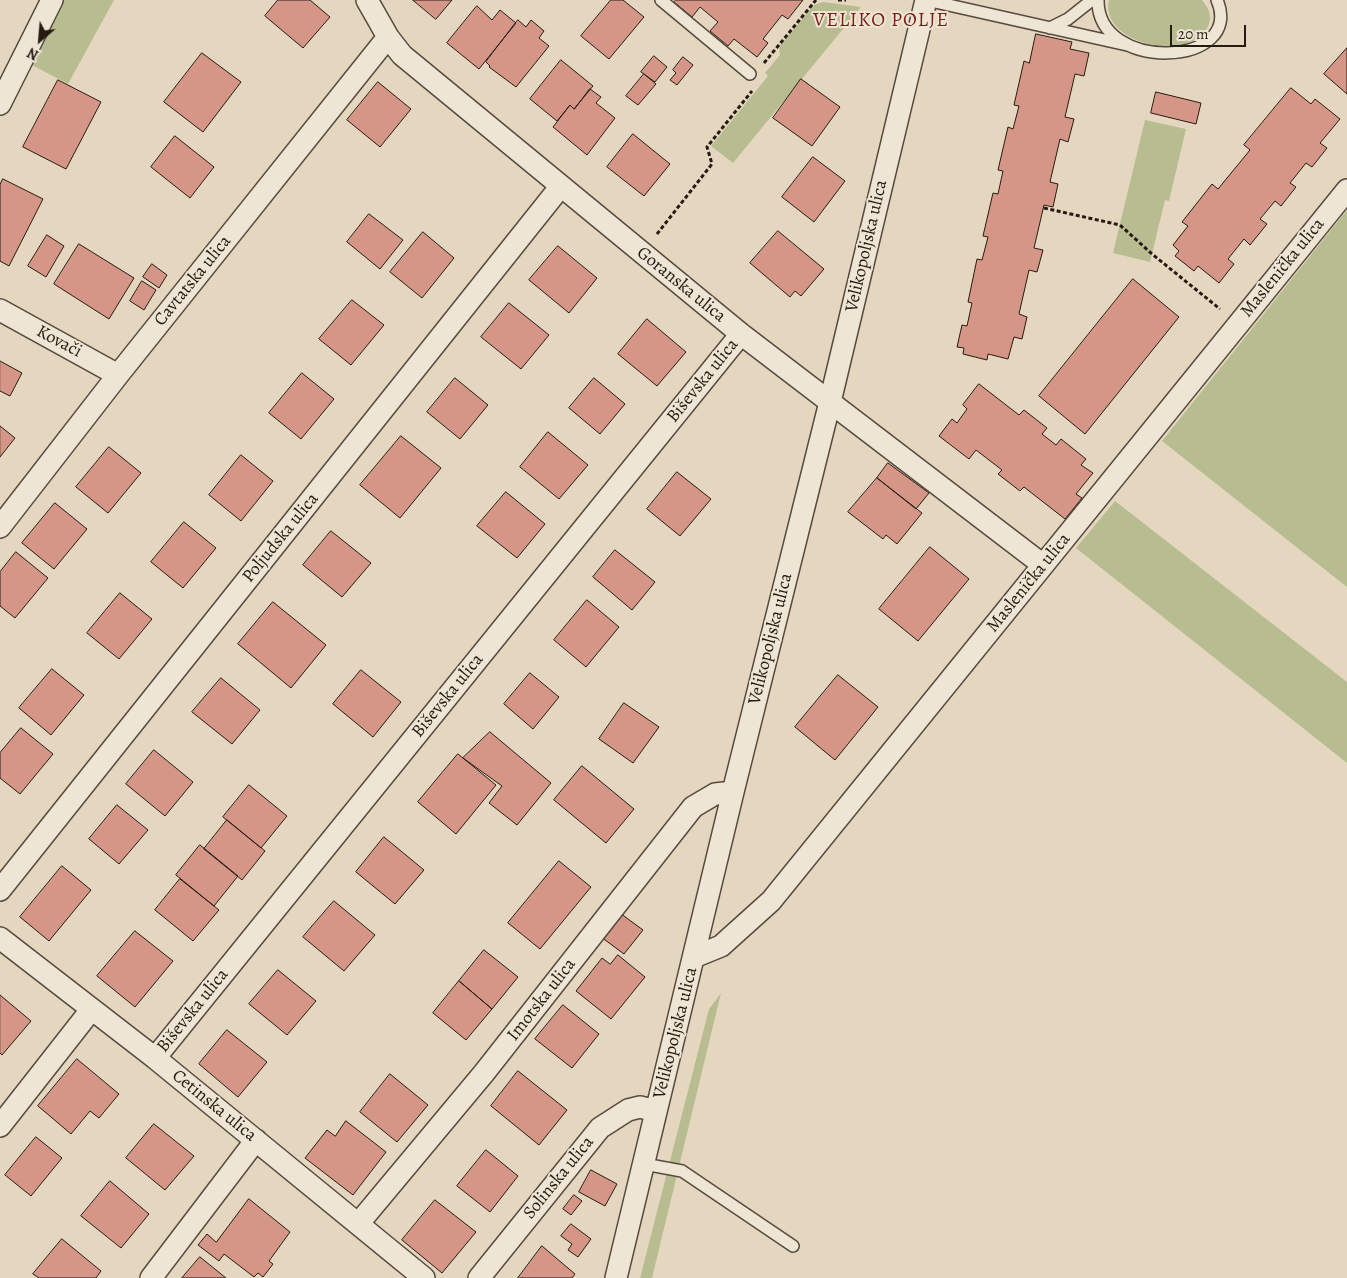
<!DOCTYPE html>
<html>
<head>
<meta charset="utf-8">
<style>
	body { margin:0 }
	#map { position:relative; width:1347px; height:1278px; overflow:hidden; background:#e5d7bf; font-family:Alegreya,serif }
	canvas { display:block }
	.north { position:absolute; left:15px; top:15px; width:50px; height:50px; -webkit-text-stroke:4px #eee5d5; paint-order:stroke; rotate:207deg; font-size:14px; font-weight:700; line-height:20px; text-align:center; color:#261b13 }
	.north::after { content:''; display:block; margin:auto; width:18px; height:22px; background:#261b13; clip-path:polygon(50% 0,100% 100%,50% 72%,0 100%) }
	.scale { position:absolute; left:1170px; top:25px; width:76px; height:22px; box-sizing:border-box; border:2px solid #261b13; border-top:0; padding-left:6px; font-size:15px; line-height:18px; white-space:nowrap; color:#261b13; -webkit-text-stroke:4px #eee5d5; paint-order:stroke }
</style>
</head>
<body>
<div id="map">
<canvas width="1347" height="1278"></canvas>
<div class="north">N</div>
<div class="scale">20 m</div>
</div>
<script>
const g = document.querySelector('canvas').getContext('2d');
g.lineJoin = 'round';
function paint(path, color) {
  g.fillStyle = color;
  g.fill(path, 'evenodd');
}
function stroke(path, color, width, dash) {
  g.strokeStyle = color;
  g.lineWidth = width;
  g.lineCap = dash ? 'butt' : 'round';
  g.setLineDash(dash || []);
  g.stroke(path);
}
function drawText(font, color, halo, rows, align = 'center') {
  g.font = font + ' Alegreya,serif';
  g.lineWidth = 4;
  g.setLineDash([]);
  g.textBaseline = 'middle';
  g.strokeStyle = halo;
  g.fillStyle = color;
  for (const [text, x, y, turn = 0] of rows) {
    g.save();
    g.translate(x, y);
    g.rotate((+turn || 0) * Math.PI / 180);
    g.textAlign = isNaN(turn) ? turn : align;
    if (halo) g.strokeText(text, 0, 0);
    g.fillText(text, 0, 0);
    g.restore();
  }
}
const green = new Path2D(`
	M64,0H114L68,84L32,65Z
	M1109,0H1202C1208,7 1212,15 1209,24C1194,65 1098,44 1109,0Z
	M823,2L861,7L733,163L711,146L768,76L765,73L780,55L779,47L814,5Z
	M1145,120L1186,129L1169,201L1165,200L1150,262L1113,253Z
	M1347,210V587L1162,441Z
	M1115,501L1347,682V763L1076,548Z
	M721,993L652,1278H640L709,1009Z`);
const building = new Path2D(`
	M278,0H310L330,17L303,48L265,16Z
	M413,0H452L436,19Z
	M611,0H623L644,17L609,59L581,36Z
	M676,0H803L788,19L782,15L763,39L768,43L757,57L734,39L728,46L710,31L718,22L700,7L692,17L674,2Z
	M477,6L492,20L500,10L516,23L479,69L447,43Z
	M518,20L526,27L531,20L544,31L539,38L549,46L516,87L489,67L490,66L486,62Z
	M1036,34L1072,42L1070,49L1089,53L1084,76L1075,74L1065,117L1074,119L1068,142L1060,139L1050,182L1058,184L1053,207L1044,205L1034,248L1043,250L1037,272L1029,270L1019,314L1027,317L1022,339L1014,337L1008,359L988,354L987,360L963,354L964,348L957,347L962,325L967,326L972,303L968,302L977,259L982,260L988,237L983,236L993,193L998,194L1003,171L998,170L1008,127L1013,129L1019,106L1014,105L1024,61L1029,63Z
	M1347,48V94L1324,74Z
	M202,53L241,82L203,132L164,102Z
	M654,56L667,67L655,82L641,72Z
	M683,57L693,65L677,85L670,80L676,73L673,70Z
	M561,60L593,86L574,109L570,105L557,121L530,99Z
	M644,74L656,84L638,105L626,96Z
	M801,79L840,107L812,146L773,118Z
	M58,80L101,102L66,169L23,147Z
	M378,82L411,109L380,147L347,120Z
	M1291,88L1311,104L1315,99L1340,119L1320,143L1327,148L1312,167L1306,163L1290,183L1296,187L1281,206L1275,201L1260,219L1267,224L1250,245L1244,239L1228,259L1234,264L1219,283L1198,266L1194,271L1175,256L1179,251L1173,245L1188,226L1182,222L1212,184L1218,189L1250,150L1244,145Z
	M590,89L601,97L596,103L615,118L587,155L553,127L570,105L574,109Z
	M1156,92L1201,103L1196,124L1151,113Z
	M633,134L670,164L644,196L607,167Z
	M175,136L214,167L190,198L151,167Z
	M813,157L845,181L814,222L782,197Z
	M3,179L43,199L9,266L0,261V185Z
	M369,214L403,240L380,269L347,242Z
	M778,231L824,269L801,296L795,291L790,297L750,263Z
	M423,232L454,258L422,298L390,272Z
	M47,235L64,246L46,277L28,266Z
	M79,244L134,278L109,319L54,284Z
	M558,246L597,278L569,313L529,280Z
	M152,264L167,275L159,288L143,277Z
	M1133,279L1179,317L1085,434L1039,396Z
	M142,281L156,290L144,310L130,301Z
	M352,300L384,325L351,365L319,339Z
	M509,303L549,335L521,369L481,337Z
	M647,319L686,352L657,386L618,354Z
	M0,361L22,373L10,396L0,391Z
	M302,373L334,399L301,439L269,413Z
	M455,378L488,405L460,439L427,412Z
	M594,378L625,404L600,434L569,408Z
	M979,384L1019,415L1024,410L1047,428L1042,434L1056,445L1061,439L1086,459L1081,465L1093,473L1076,494L1082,498L1065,519L1024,487L1020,491L998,474L1002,470L976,450L969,459L939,436L952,419L957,423L967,409L963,405Z
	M0,426L15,438L0,457Z
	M548,432L588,465L559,499L520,467Z
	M401,436L441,468L400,518L360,485Z
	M109,447L141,473L108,513L76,487Z
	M241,455L273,481L241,521L209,495Z
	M888,463L929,493L916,509L877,478Z
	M677,472L711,499L680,536L647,509Z
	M877,478L922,513L897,544L886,535L883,539L848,512Z
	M506,492L545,524L517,558L477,526Z
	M55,503L87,529L54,569L22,543Z
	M184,522L216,548L183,588L151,562Z
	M331,531L371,563L342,597L303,565Z
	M930,547L969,579L918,641L879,609Z
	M615,550L655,582L632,610L593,577Z
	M16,552L48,578L15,618L0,606V572Z
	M120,593L152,619L119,659L87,633Z
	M587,600L619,627L586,667L554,640Z
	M273,602L326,645L291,688L238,644Z
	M52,669L84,695L51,735L19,708Z
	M361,670L401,702L373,737L333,704Z
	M530,673L559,697L533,729L504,704Z
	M838,675L878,707L835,760L795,727Z
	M221,678L260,710L232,744L192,712Z
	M624,703L659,727L633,763L599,739Z
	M21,728L53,754L20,794L0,778V753Z
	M490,732L551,783L517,825L489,803L502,786L463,758Z
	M154,750L193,782L165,816L126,784Z
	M458,754L496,785L456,834L418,802Z
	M582,766L634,809L606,843L554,800Z
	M249,785L287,816L261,848L223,817Z
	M117,805L148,830L119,864L89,839Z
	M227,820L265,851L242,880L204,849Z
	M384,837L424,870L395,904L356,872Z
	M200,845L238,876L214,906L176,875Z
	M559,861L591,887L540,949L508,923Z
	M62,866L91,890L49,941L20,917Z
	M180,879L219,910L193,941L155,910Z
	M334,901L375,935L344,971L303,937Z
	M620,913L643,930L624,954L601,937Z
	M135,931L173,961L135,1007L97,976Z
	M484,950L518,977L492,1009L459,981Z
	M618,955L645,977L611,1019L576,991L602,958L610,964Z
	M278,970L316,1001L287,1035L249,1004Z
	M459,981L492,1009L466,1040L433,1013Z
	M0,995L31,1021L2,1055L0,1053Z
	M563,1005L599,1034L572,1068L535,1039Z
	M227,1030L267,1062L238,1097L199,1064Z
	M77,1059L119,1094L99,1118L90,1111L71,1134L38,1106Z
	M518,1071L567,1110L539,1145L491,1106Z
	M390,1074L428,1105L397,1142L360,1112Z
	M346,1121L386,1152L353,1195L305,1158L327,1130L335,1136Z
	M154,1124L194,1156L165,1190L126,1158Z
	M36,1137L62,1158L31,1196L5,1175Z
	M486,1150L518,1176L490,1212L457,1186Z
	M591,1170L617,1184L605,1206L579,1192Z
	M110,1181L149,1214L121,1248L81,1216Z
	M574,1195L582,1201L571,1215L563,1209Z
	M249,1199L290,1232L269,1261L273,1264L263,1277L258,1273L254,1277L224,1254L219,1261L198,1245L207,1234L216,1242Z
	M435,1200L476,1232L442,1273L402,1240Z
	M571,1224L591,1239L578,1257L568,1250L572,1244L561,1236Z
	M62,1239L101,1271L96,1278H39L33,1274Z
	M542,1246L575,1274L572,1278H518Z
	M200,1257L226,1278H182Z`);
const path = new Path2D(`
	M838,0H846
	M764,63L816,0
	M1044,208L1120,225L1152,254L1220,309
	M657,234L712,164L707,147L752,91`);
const lane = new Path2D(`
	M661,0L750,74
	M926,0L1127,45
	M1098,0C1097,74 1246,67 1217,0
	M1050,28L1068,19L1092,0
	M644,1164L682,1171L793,1246`);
const street = new Path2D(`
	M367,0L388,37L402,55L741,334L1043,565
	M0,104L52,0
	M0,310L118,375
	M0,527L118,375L388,37
	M0,890L561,186
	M0,938L155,1058L424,1278
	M694,957L721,946L771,901L1347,190
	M155,1058L741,334
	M0,1126L91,1010
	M358,1224L484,1073L693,807L715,794L733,792
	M151,1278L256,1140
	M479,1278L600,1128L628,1110L640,1107L656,1111
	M616,1278L733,792L830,402L926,0`);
const streetNames = [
	["Velikopoljska ulica",867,246,-77],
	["Maslenička ulica",1283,268,-51],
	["Cavtatska ulica",193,281,-51],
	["Goranska ulica",681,285,39],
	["Kovači",59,342,28],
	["Biševska ulica",703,381,-51],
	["Poljudska ulica",281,538,-51],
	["Maslenička ulica",1029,583,-51],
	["Velikopoljska ulica",771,639,-76],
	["Biševska ulica",448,696,-51],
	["Imotska ulica",542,1000,-52],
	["Biševska ulica",193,1011,-51],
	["Velikopoljska ulica",676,1033,-76],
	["Cetinska ulica",214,1106,39],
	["Solinska ulica",559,1178,-51]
];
const quarterNames = [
	["VELIKO POLJE",881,21]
];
paint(green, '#b7bd90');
paint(building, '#d59687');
stroke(building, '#261b13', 1);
stroke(lane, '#564a3e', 14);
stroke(street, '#564a3e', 24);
stroke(path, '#261b13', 3, [4, 2.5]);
stroke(lane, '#eee5d5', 11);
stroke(street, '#eee5d5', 21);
drawText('18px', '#261b13', '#eee5d5', streetNames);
g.letterSpacing = '1px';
drawText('20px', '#7a1f14', '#eee5d5', quarterNames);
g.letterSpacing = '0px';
</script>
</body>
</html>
